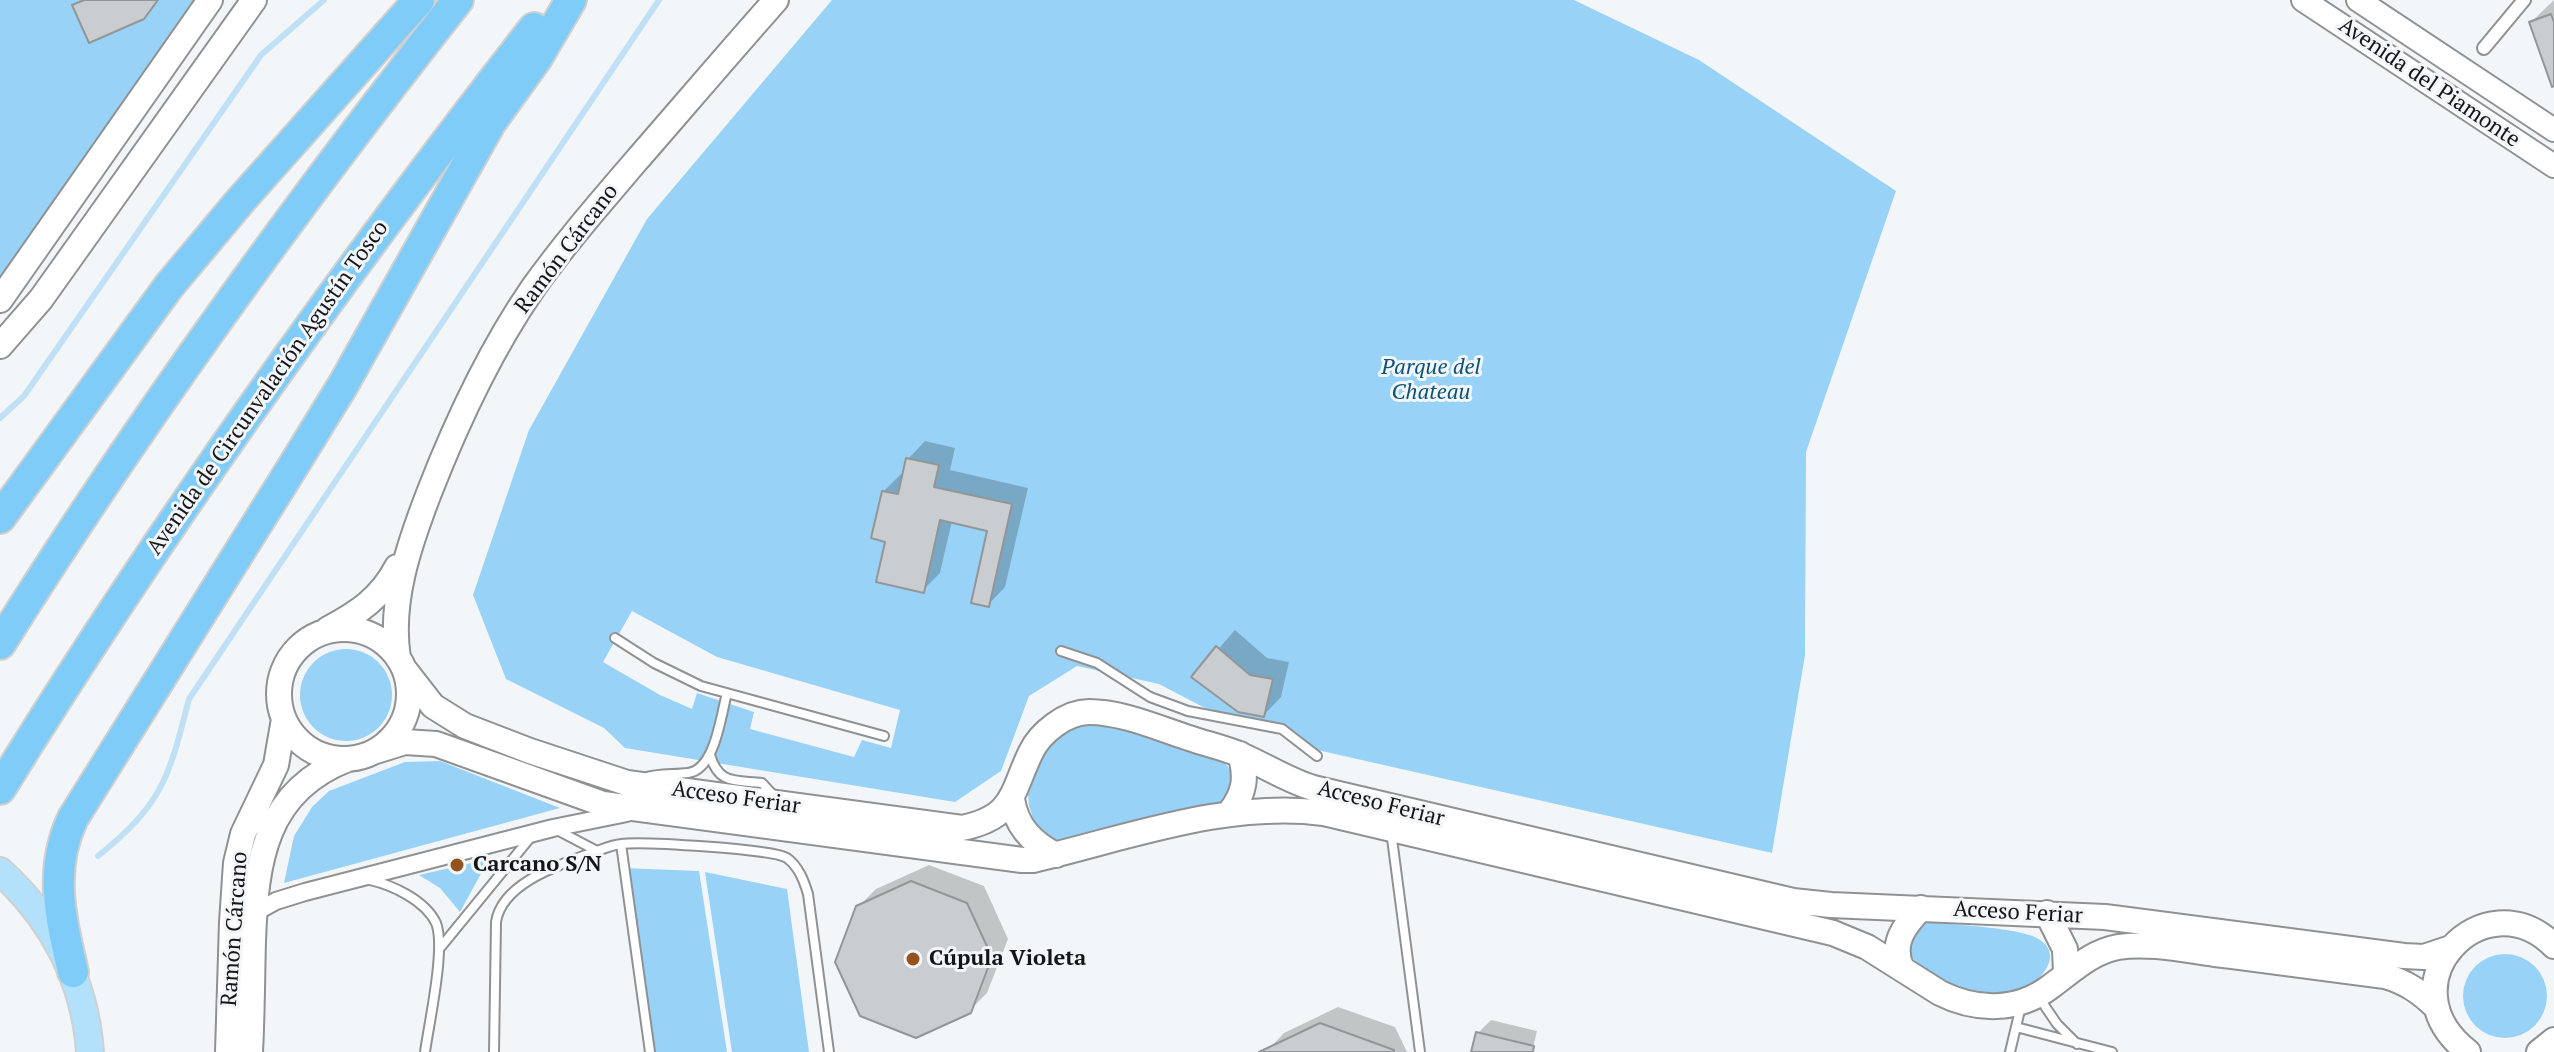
<!DOCTYPE html>
<html>
<head>
<meta charset="utf-8">
<style>
	body { margin:0 }
	canvas { display:block; background:#f3f6f8 }
</style>
</head>
<body>
<canvas width="2554" height="1052"></canvas>
<script>
const g = document.querySelector('canvas').getContext('2d');
g.lineJoin = 'round';
function paint(path, color) {
  g.fillStyle = color;
  g.fill(path, 'evenodd');
}
function stroke(path, color, width, dash) {
  g.strokeStyle = color;
  g.lineWidth = width;
  g.lineCap = dash ? 'butt' : 'round';
  g.setLineDash(dash || []);
  g.stroke(path);
}
function drawText(font, color, halo, rows, align = 'center') {
  g.font = font + ' "PT Serif",serif';
  g.lineWidth = 6;
  g.setLineDash([]);
  g.textBaseline = 'middle';
  g.strokeStyle = halo;
  g.fillStyle = color;
  for (const [text, x, y, turn = 0] of rows) {
    g.save();
    g.translate(x, y);
    g.rotate((+turn || 0) * Math.PI / 180);
    g.textAlign = isNaN(turn) ? turn : align;
    if (halo) g.strokeText(text, 0, 0);
    g.fillText(text, 0, 0);
    g.restore();
  }
}
const green = new Path2D(`
	M0,0H203L0,287Z
	M832,0H1574L1699,60L1896,191L1806,452L1805,655L1772,853L1313,749L1259,721L1205,708L1159,684L1077,666L1029,696L1001,771L955,802L625,748L604,728L506,679L473,595L529,430L647,219ZM632,611L717,657L900,710L891,748L862,740L854,757L750,729L754,712L697,693L692,709L660,695L603,662Z
	M300 695a46 46 0 1 1 92 0a46 46 0 1 1-92 0Z
	M1087,721L1215,755C1236,771 1240,781 1223,802L1090,838L1059,841L1044,834L1034,821L1029,806L1027,782L1048,740Z
	M440,761L560,808L284,883L294,836L312,807L329,791L405,762Z
	M489,859L460,912L440,888L419,875Z
	M622,868L699,871L727,1052H650Z
	M705,872L787,889L809,1052H732Z
	M1926,922C1950,925 2023,927 2040,940C2064,956 2040,982 2022,990C2012,995 1990,998 1980,995C1958,991 1900,969 1911,940C1914,932 1918,926 1926,922Z
	M2463 996a42 42 0 1 1 84 0a42 42 0 1 1-84 0Z`);
const shadow = new Path2D(`
	M2554,0V73L2531,22Z
	M925,441L955,448L950,470L1028,488L1005,587L988,605L990,529L952,521L940,573L923,590L887,540L883,492L901,474L904,475L908,459Z
	M1235,630L1267,658L1289,662L1281,697L1264,715L1194,677Z
	M929,865L984,886L1008,939L987,993L969,1011L858,907L876,889Z
	M1338,1007L1395,1027L1407,1052H1266L1284,1033Z
	M1491,1020L1537,1031L1532,1052H1473L1478,1033Z`);
const stream = new Path2D(`
	M0,418L24,396L261,55L324,0
	M98,856C163,804 169,777 189,699L659,0`);
const building = new Path2D(`
	M84,0H158L144,19L89,43L72,5Z
	M2551,14L2554,22V86L2552,87L2529,22Z
	M906,458L939,465L934,487L1012,504L989,607L971,603L987,531L940,520L924,593L876,582L885,542L871,538L882,491L898,494Z
	M1216,646L1250,675L1273,679L1264,717L1238,712L1191,677Z
	M911,881L967,903L992,957L971,1013L916,1038L860,1016L835,962L856,906Z
	M1320,1023L1394,1050V1052H1259Z
	M1476,1032L1534,1046L1533,1052H1471Z`);
const service = new Path2D(`
	M615,638L654,663L701,686L884,736
	M1061,651L1097,663L1150,697L1188,711L1282,729L1317,756
	M710,755C719,785 735,780 762,783L773,795
	M644,778C659,773 672,775 688,773C715,770 721,715 727,693
	M557,830L597,851
	M1391,831L1420,1052
	M621,844L650,1052
	M370,880C392,885 425,900 436,923C446,947 429,1023 425,1052
	M440,948L530,838
	M2038,996L2057,1024L2077,1044
	M2016,1027L2112,1052
	M494,1052L496,922C502,883 559,865 591,853C601,850 611,845 621,844C641,841 773,849 787,858C799,867 804,881 808,894L829,1052
	M2010,1052L2021,1006`);
const pedestrian = new Path2D(`
	M2484,48L2524,0`);
const minor = new Path2D(`
	M254,913L276,901L305,892L553,828L627,813`);
const tertiary = new Path2D(`
	M2303,0L2554,166
	M2358,0L2554,130`);
const secondary = new Path2D(`
	M0,300L210,0
	M0,346L41,299L254,0
	M328,629C358,613 381,598 397,567
	M279 694a65 65 0 1 1 130 0a65 65 0 1 1-130 0Z
	M398,658C389,602 409,545 429,493C457,421 489,352 533,288C565,243 601,202 636,161C683,107 729,53 776,0
	M405,670L433,706L465,726L530,751L627,783L962,828C1015,817 1011,793 1031,752C1040,733 1066,712 1089,712C1122,712 1158,728 1189,738C1206,744 1225,748 1241,755C1266,766 1287,780 1313,788L1793,901L1831,905L2105,917L2404,956L2424,957L2451,948
	M376,751L405,742L436,744L603,804L1022,860H1033C1127,838 1227,800 1324,813L1833,933L1867,947L1940,993C1976,1011 2017,1012 2050,987C2072,971 2091,952 2118,947C2149,942 2185,950 2215,954C2272,961 2329,969 2385,976C2406,982 2420,992 2435,1006
	M1012,799C1016,826 1032,843 1056,855
	M1230,812C1245,793 1247,777 1240,754
	M2047,913L2065,949L2066,973
	M1902,969C1890,944 1904,926 1921,908
	M228,1052L232,922L236,863L243,834L276,765L284,719
	M250,1052C252,1015 252,978 253,941C256,862 264,791 348,759
	M2468,1052C2381,984 2484,876 2554,946
	M2539,1052L2554,1040`);
const primary = new Path2D(`
	M0,871C53,919 85,981 90,1052`);
const motorway = new Path2D(`
	M0,518L169,286L241,200L419,0
	M0,644C140,421 295,207 458,0
	M0,789C163,525 343,273 534,28
	M73,972C61,919 48,870 73,818L292,468L343,385L491,122L537,58L571,0`);
const markers = [
	[457,865,8,"#94531e"],
	[913,959,8,"#94531e"]
];
const streetNames = [
	["Avenida del Piamonte",2429,83,34],
	["Ramón Cárcano",567,249,-53],
	["Avenida de Circunvalación Agustín Tosco",268,388,-55],
	["Acceso Feriar",736,798,8],
	["Acceso Feriar",1381,804,14],
	["Acceso Feriar",2018,913,3],
	["Ramón Cárcano",235,929,-86]
];
const parkNames = [
	["Parque del",1431,368],
	["Chateau",1431,393]
];
const poiNames = [
	["Carcano S/N",473,865],
	["Cúpula Violeta",929,959]
];
paint(green, '#98d3f7');
paint(shadow, '#0003');
stroke(stream, '#c0e1f5', 6);
paint(building, '#c9cdcf');
stroke(building, '#939698', 2);
stroke(service, '#8f9193', 12);
stroke(pedestrian, '#8f9193', 16);
stroke(minor, '#8f9193', 20);
stroke(tertiary, '#8f9193', 26);
stroke(secondary, '#8f9193', 28);
stroke(primary, '#d0d0d0', 30);
stroke(motorway, '#d0d0d0', 34);
stroke(service, '#fff', 8);
stroke(pedestrian, '#fff', 12);
stroke(minor, '#fff', 16);
stroke(tertiary, '#fff', 22);
stroke(secondary, '#fff', 24);
stroke(primary, '#b3e0fb', 26);
stroke(motorway, '#80ccf8', 30);
for (const [x, y, r, color] of markers) {
  const dot = new Path2D();
  dot.arc(x, y, r, 0, 2 * Math.PI);
  g.fillStyle = color;
  g.fill(dot);
  stroke(dot, '#f3f6f8', 3);
}
drawText('22px', '#141516', '#f3f6f8', streetNames);
drawText('italic 22px', '#0b5374', '#f3f6f8', parkNames);
drawText('bold 22px', '#141516', '#f3f6f8', poiNames, 'left');
</script>
</body>
</html>
